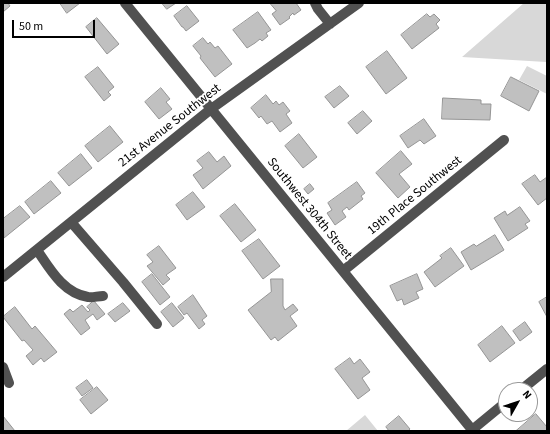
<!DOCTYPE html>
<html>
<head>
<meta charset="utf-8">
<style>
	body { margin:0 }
	#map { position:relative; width:550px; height:434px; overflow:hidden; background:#fff; font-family:"Source Sans 3",sans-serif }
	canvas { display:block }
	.frame { position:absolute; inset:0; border:4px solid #000; pointer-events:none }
	.north { position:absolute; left:498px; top:382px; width:40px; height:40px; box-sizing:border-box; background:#fff; border:1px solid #999; border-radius:50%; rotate:51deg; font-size:11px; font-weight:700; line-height:16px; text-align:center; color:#000 }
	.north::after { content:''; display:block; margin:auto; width:14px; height:18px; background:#000; clip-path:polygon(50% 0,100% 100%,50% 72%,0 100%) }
	.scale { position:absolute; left:12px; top:20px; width:83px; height:18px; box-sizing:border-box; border:2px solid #000; border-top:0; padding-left:5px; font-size:12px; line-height:14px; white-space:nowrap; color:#000; -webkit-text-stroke:3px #fff; paint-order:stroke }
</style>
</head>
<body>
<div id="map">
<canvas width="550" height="434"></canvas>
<div class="frame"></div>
<div class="north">N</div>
<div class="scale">50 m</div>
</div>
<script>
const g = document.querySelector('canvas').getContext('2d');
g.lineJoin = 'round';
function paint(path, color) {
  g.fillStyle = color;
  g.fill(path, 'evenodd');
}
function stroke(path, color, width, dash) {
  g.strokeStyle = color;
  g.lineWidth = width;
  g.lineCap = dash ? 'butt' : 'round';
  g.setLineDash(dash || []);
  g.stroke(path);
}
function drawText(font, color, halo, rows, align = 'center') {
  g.font = font + ' "Source Sans 3",sans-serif';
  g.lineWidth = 3.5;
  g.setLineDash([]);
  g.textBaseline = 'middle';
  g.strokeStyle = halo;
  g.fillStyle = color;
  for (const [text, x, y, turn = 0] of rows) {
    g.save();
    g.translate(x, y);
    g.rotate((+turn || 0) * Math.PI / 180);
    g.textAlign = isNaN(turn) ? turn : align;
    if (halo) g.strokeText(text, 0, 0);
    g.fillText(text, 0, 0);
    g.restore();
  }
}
const green = new Path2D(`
	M524,3H547V63L546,62L462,57Z
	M527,66L547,76V94L519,80Z
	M365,415L378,431H346Z`);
const building = new Path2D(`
	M3,3H8L10,6L3,12Z
	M60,3H80L67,13Z
	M162,3H176L167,9Z
	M270,3H296L301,10L294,15L293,13L289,17L290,18L280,25L272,14L276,11Z
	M187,6L199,21L186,31L183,27H182L174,16Z
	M258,12L271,30L266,33L268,36L262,41L260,39L255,43L247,48L233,30Z
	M427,14L430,17L434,14L440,20L436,24L439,28L412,49L401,35Z
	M97,18L119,44L107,54L86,27Z
	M203,38L208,44L210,42L215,48L218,46L232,64L215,77L200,58L201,56L193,46Z
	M387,51L407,78L386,94L366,67Z
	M98,67L114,87L108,92L111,95L104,101L85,77Z
	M511,77L539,91L529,111L501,96Z
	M340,86L349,96L334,108L325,97Z
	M161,88L170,99L166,102L172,109L159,119L145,102Z
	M266,95L273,104L276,101L279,105L283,102L290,111L286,114L292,123L280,132L272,121L267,124L261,116L259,118L251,108Z
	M443,98L481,100V104H491L490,120L442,119Z
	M363,111L372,121L357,134L348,123Z
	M424,119L436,136L424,144L420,140L408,148L400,136Z
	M110,126L123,142L98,162L85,146Z
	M299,134L317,157L303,168L285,146Z
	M401,151L412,164L399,174L410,187L398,198L376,173Z
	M209,152L217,162L224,156L231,166L203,189L193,175L203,168L197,161Z
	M81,154L92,168L69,186L58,173Z
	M535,175L540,182L547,177V198L538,205L522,184Z
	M51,181L61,193L34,214L25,202Z
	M357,182L365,193L361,196L363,199L349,210L347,207L342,211L346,217L335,225L327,213L332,210L328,203Z
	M310,184L314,189L308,194L304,189Z
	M193,192L205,207L187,220L176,205Z
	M235,204L256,230L241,242L220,216Z
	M20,206L30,217L4,238L3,219Z
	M520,207L530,221L525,224L528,228L508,241L494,218L505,211L507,215Z
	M495,235L504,250L471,270L461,252L474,244L476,246Z
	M259,239L280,266L263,279L242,251Z
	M159,246L176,268L166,275L170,279L163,285L147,266L153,262L147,255Z
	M451,248L464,266L435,287L424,272L442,258L440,256Z
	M152,274L170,297L160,305L142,282Z
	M417,274L423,289L416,292L419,298L404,305L402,299L397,301L390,286Z
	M271,279H283V306L285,310L293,304L298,310L290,316L297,326L278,341L275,337L271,340L248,310L271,292Z
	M193,295L207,316L202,320L205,324L199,329L187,313L184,315L178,307Z
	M547,297V317L539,302Z
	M94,301L105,314L97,320L93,314L85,320L90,328L81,335L64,314L70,309L73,312L82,305L88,312L90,310L87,307Z
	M123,303L130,311L115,322L108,314Z
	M172,303L184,318L173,327L161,312Z
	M15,307L32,329L35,326L57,352L44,362L41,358L33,365L26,356L33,350L24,340L22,341L3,317Z
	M525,322L532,332L520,341L513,331Z
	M502,326L515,343L490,362L478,345Z
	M350,358L354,364L360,359L370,372L362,378L370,390L358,399L335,369Z
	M87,380L93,388L82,396L76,388Z
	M97,387L108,400L91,414L80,400Z
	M536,414L547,427V431H516Z
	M3,416L15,431H3Z
	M399,416L410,429L408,431H389L386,427Z`);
const minor = new Path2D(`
	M125,3L473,431
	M315,3L318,9L330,24
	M71,222L123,282L157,324
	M37,250C50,269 63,293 88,297C92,298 98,296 103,296
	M343,271L504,140
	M3,277L211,109L359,3
	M3,367L9,383
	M521,390L547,369
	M472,430L506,402`);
const streetNames = [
	["21st Avenue Southwest",170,126,-38],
	["19th Place Southwest",415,196,-39],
	["Southwest 304th Street",309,209,51]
];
paint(green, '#d8d8d8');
paint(building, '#c0c0c0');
stroke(building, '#959595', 1);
stroke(minor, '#515151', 10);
drawText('13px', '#000', '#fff', streetNames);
</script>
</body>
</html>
